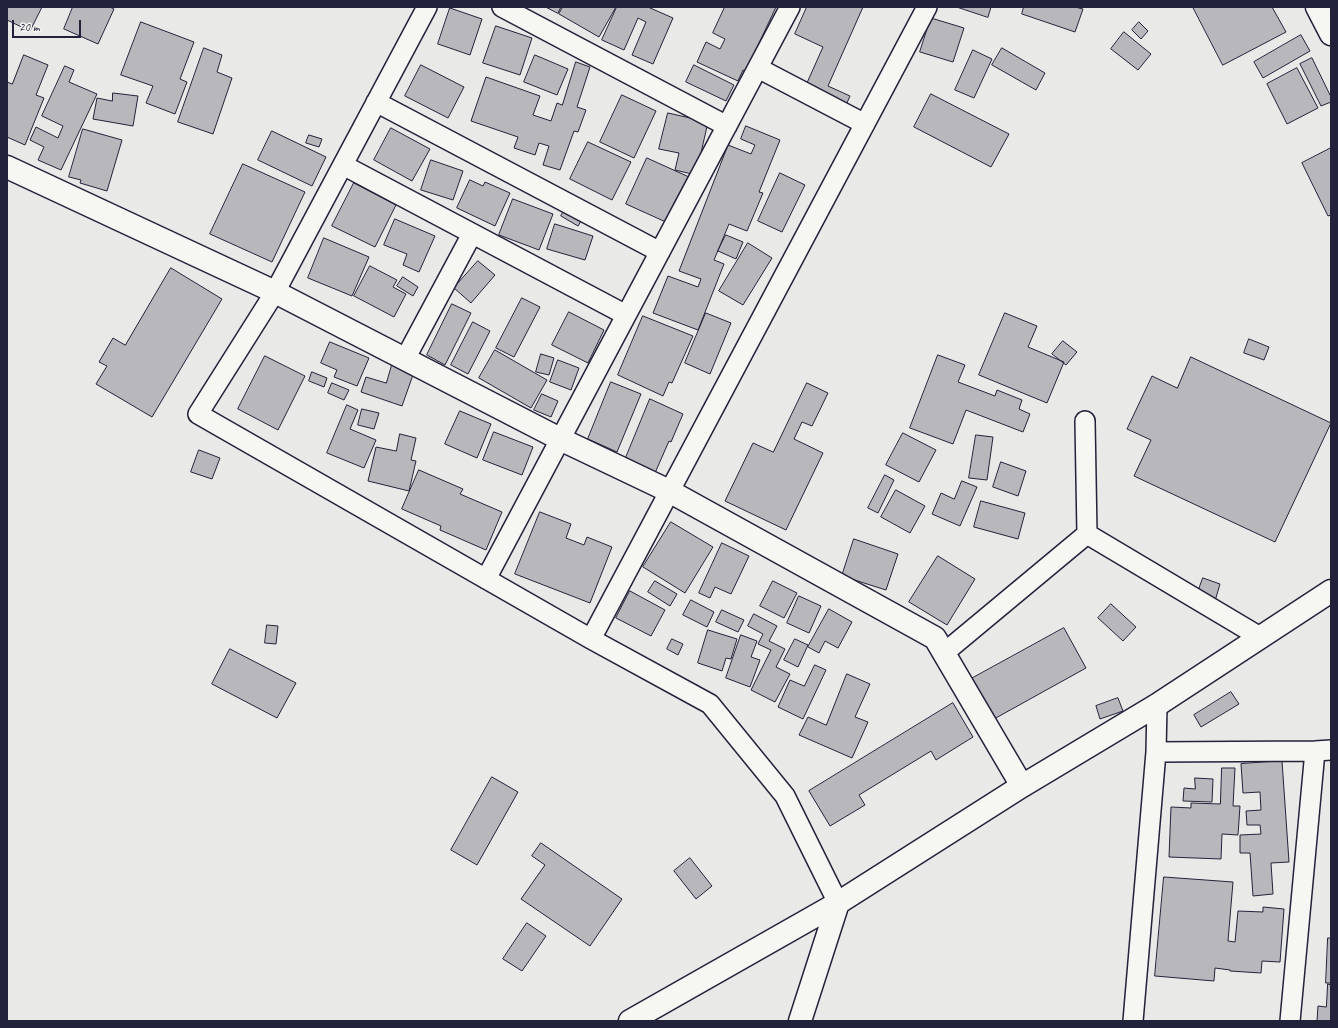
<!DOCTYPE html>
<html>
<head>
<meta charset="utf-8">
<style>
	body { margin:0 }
	#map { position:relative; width:1338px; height:1028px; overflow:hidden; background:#e9e9e7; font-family:Caveat,sans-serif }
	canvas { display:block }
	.frame { position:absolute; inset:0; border:8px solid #22223b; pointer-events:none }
	.scale { position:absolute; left:12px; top:20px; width:69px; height:18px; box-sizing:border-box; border:2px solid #22223b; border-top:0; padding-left:5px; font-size:12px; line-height:14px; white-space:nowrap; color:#22223b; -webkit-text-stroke:3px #f6f6f2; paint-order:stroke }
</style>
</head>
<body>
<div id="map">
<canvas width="1338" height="1028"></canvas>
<div class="frame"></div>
<div class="scale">20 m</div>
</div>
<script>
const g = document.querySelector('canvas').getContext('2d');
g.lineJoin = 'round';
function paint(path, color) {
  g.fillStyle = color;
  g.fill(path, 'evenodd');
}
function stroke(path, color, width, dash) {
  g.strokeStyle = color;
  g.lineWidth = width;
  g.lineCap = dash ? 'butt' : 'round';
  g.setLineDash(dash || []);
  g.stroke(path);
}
const building = new Path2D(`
	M7,7H42L30,31L7,20Z
	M73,7H110L114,9L98,44L64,29Z
	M546,7H561L558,13Z
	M563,7H616L599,37L559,14Z
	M617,7H648L673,18L653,64L632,55L646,22L638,18L624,50L602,40Z
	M725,7H776L746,71L743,70L738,81L697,62L706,42L720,49L725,39L713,33Z
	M807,7H863L828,86L850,96L843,112L802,94L823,47L795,34Z
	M957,7H991L988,17Z
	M1024,7H1075L1083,9L1075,32L1022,14Z
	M1193,7H1272L1286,32L1223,65Z
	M450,8L482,19L470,55L438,44Z
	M931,18L964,28L953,62L920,52Z
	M141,22L194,42L180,79L187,82L175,114L146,103L153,86L121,75Z
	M1139,22L1148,31L1141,39L1132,30Z
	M496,26L532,38L520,75L483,63Z
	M1124,32L1151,54L1138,70L1111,49Z
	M1301,35L1310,51L1263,78L1254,62Z
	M204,48L222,55L217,72L232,78L213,134L178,122Z
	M1002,48L1045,73L1036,90L992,65Z
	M973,50L992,59L974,98L955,90Z
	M24,55L48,65L36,95L44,98L25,145L7,137V82L12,84Z
	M535,55L568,69L557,95L524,82Z
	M1312,58L1331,97V102L1321,106L1300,64Z
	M576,62L590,67L577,107L586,110L578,132L574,131L560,170L543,165L549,146L539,143L535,155L514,148L518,137L471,121L486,77L540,96L533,115L551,121L557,103L562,105Z
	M421,65L464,87L448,118L405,96Z
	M694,65L734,85L726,101L686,82Z
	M65,66L74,70L69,82L97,94L61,170L38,160L44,147L30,140L36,127L58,138L63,126L42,116Z
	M1297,68L1318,108L1287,124L1267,84Z
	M113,93L138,96L133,126L93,119L97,98L112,101Z
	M931,94L1009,134L991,167L914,127Z
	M622,95L656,111L634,158L600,142Z
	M668,113L708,122L696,175L675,170L679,153L659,149Z
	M746,126L780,140L759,192L763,193L747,231L729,224L714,260L724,264L698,330L653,313L668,276L698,287L701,279L679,271L728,145L751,154L755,145L741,139Z
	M391,128L430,149L412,181L374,160Z
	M83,129L122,140L107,191L80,183L81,180L69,177Z
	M272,131L326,157L312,186L258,160Z
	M309,135L322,139L319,147L306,143Z
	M588,142L631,162L612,200L570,179Z
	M1331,148V215L1328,216L1302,163Z
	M647,158L689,177L668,223L626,204Z
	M431,160L463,171L453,200L421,190Z
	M243,164L305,192L272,262L210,234Z
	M780,173L805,185L782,232L758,221Z
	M470,180L483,186L485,182L510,193L495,226L457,208Z
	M354,183L396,205L375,247L332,226Z
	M513,199L553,214L539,250L499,235Z
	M566,207L583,218L578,226L561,216Z
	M395,219L435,236L419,272L403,265L407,254L384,245Z
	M555,224L593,236L585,260L547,249Z
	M726,235L743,242L736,259L718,251Z
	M324,238L369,257L352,296L308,278Z
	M748,243L772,258L743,305L719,291Z
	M478,261L495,275L471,303L454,288Z
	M370,266L397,280L393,287L406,294L394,317L354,296Z
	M171,268L222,299L152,417L96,384L107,366L99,362L113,338L125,345Z
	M403,277L418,287L413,296L397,286Z
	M522,298L540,307L514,357L496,348Z
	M452,304L471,313L445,365L427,355Z
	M569,312L604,330L588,363L552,345Z
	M706,313L731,323L710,374L685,363Z
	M1005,313L1037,326L1028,347L1064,362L1047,403L979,375Z
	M643,316L693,336L672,383L669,382L663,396L618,375Z
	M473,322L490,331L468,374L451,365Z
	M1249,339L1269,347L1264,360L1244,353Z
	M1063,341L1077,352L1066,365L1052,354Z
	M330,342L369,358L357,386L334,377L337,370L321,363Z
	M495,350L547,380L531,408L479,378Z
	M541,354L554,358L549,375L536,372Z
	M938,355L965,365L958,382L995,396L997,390L1022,400L1019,409L1030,414L1023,432L966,410L953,444L910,428Z
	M265,356L305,376L278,430L238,409Z
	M1191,357L1331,423L1275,542L1134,476L1151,440L1127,429L1152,376L1177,388Z
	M558,360L579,368L571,390L550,382Z
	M392,365L414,372L402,406L361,392L366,377L386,383Z
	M312,372L327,378L324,387L309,381Z
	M611,382L641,394L617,452L588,439Z
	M332,383L349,390L344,400L328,393Z
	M807,383L828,393L812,426L802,422L794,439L823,453L786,530L725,501L753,443L773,452Z
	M542,394L558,401L551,417L534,410Z
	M650,399L683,414L671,442L669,441L655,473L625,460Z
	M347,405L358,410L350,429L376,440L364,468L327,453Z
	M362,409L379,413L374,429L358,425Z
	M460,411L491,424L477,458L445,444Z
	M494,432L533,447L522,475L483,460Z
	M903,433L936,450L919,482L886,465Z
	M400,434L416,438L411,460L416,461L409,491L368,481L376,447L396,451Z
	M976,435L993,437L987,480L969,478Z
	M199,450L220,458L212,479L191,472Z
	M1001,462L1026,471L1018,496L993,487Z
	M419,470L463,489L460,494L502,512L486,550L440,530L441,526L402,509Z
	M885,475L894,480L878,513L868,508Z
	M962,481L977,487L960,526L932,514L941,493L954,499Z
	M896,490L925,506L910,533L881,517Z
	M981,501L1025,513L1018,539L974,527Z
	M540,512L571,524L566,538L584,545L587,537L612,547L590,603L515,574Z
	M671,522L713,547L685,593L643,567Z
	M854,539L898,554L886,590L842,576Z
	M722,543L749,556L731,594L715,587L710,598L699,593Z
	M938,556L975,579L947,625L909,602Z
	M1203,578L1220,584L1215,601L1197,595Z
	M655,581L677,594L670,606L648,592Z
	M773,581L797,593L784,618L760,606Z
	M630,591L665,610L651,636L616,618Z
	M799,596L821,606L809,633L787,623Z
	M691,600L714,612L707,627L683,615Z
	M1111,604L1136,627L1123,641L1098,618Z
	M829,609L852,622L838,648L825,641L819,653L808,647Z
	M722,610L744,620L738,632L716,622Z
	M754,614L777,626L769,641L785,649L776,667L790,674L775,702L751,690L771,650L758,644L763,634L748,626Z
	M267,625L278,626L276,644L265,643Z
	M1064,628L1086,668L994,719L971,679Z
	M708,630L737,639L731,659L726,658L722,671L698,663Z
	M741,635L757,641L751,657L760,660L750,687L726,678Z
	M672,639L683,644L678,655L667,649Z
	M795,639L808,645L798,667L784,660Z
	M230,649L296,683L277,718L212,684Z
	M815,665L826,670L803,719L778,707L790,680L804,686Z
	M847,674L870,684L855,717L868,722L852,758L799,735L808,717L826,725Z
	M1231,692L1239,704L1201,727L1194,715Z
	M1118,698L1123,711L1100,719L1096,706Z
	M953,703L973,737L936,760L931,751L859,795L865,805L830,826L809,791Z
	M1282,761L1289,862L1271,863L1273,894L1253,896L1250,853H1240V835L1261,834L1260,825H1247L1246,811L1261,810L1260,792L1243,793L1241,764Z
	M1222,768H1235L1233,806H1240L1238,835L1222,834L1221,859L1169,857L1171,807L1191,808V803L1220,804Z
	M492,777L518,792L477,865L451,850Z
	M1195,778L1213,779L1212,802L1183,801L1184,788L1195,789Z
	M541,843L622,899L590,946L521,899L545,865L532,856Z
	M690,858L712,886L696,899L674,871Z
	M1164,877L1233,882L1228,941L1235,942L1238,911L1263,912V907L1284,909L1280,962L1262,961L1261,973L1230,971V970L1215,968L1214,981L1155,976Z
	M527,923L546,936L522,971L503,959Z
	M1328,938H1331V983H1326Z
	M1328,984L1331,985V1021H1317L1318,1006L1326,1007Z`);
const street = new Path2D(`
	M427,7L275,292L198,414L591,639L710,704L785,796L838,903
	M502,7L727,126
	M758,68L865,124
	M376,102L660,252
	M343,165L626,315
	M405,359L472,234
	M1085,421L1087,534
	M486,579L790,7
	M591,639L927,7
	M944,653L1087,534L1260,637
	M1156,752L1315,751L1331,750
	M1133,1021L1156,752L1157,705
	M1290,1021L1315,751`);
const secondary = new Path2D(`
	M7,167L275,292L560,439L669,491L935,638L1022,786
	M630,1021L838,903L1022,786L1157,705L1331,591
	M800,1021L838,903`);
const primary = new Path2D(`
	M1317,7L1331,34`);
paint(building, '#b8b8bc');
stroke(building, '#22223b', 1);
stroke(street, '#22223b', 22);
stroke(secondary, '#22223b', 25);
stroke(primary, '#22223b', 25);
stroke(street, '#f6f6f2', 19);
stroke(secondary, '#f6f6f2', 22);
stroke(primary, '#f6f6f2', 22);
</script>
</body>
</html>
